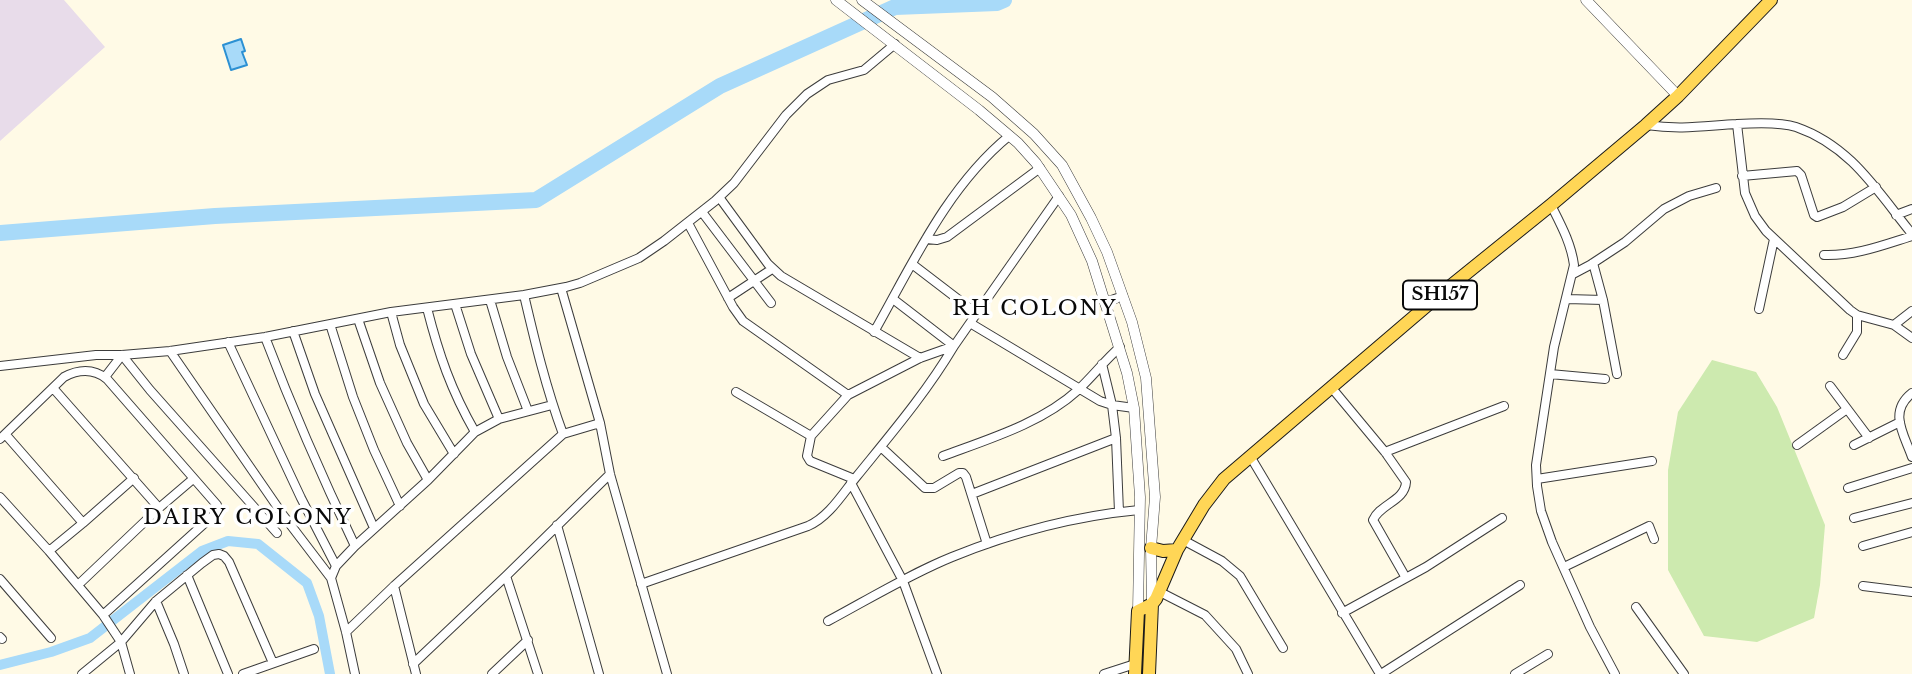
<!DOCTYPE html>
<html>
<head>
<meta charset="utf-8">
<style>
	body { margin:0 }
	canvas { display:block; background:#fffae6 }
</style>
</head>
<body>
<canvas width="1912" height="674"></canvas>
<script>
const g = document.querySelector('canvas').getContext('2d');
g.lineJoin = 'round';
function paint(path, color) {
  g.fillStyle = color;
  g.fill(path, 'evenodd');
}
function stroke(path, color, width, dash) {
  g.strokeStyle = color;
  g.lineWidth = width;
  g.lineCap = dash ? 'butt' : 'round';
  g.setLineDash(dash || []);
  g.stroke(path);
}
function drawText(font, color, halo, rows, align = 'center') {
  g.font = font + ' "Libre Baskerville",serif';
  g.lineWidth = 7;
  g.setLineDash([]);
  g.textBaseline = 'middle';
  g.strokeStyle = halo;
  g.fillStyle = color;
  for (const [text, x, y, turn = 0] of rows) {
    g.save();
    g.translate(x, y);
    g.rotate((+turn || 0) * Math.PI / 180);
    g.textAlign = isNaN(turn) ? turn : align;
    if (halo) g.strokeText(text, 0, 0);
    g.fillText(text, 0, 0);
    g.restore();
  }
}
const industrial = new Path2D(`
	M0,0H64L105,47L0,141Z`);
const green = new Path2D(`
	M1712,360L1756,372L1777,407L1825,525L1820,585L1814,618L1757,642L1704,636L1668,570V470L1678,412Z`);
const water = new Path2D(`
	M241,39L245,51L242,52L247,65L231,70L223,45Z`);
const canal = new Path2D(`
	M0,665L51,652L90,638L202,551L228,541L258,544L307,583L319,616L330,674`);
const river = new Path2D(`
	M0,233L215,216L536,200L720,86L895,7L997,3L1004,0`);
const minor = new Path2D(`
	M1737,124L1745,193L1755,216L1766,231L1850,310L1857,315L1894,325L1912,338
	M1646,125C1681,130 1703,126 1737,124C1753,123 1781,122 1796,127C1851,146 1877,191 1912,234
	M1742,176L1797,171L1801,175L1814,215L1817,217L1843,207L1876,187
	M719,197L768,264L781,276L920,358
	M1551,205C1561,225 1571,243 1574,265L1554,347L1536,465L1537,486L1541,511L1552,542L1590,627L1615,674
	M702,212L771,303
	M1896,215L1912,209
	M688,223L733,307L743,321L848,395L920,358L954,346L970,323L1100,401L1112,405L1134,408
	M926,239L937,240L947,237L1040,168
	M1824,255C1855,256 1883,245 1912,236
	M1593,263L1603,300L1617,374
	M912,264L976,313
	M1573,274L1590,265L1625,242L1664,209L1689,196L1716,188
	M561,288L600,423L610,474L667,674
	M524,295C535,342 546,388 563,434
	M728,298L772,269
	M1567,299L1603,300
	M490,300L507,357L528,411
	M1106,302L1123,296
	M455,304L471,354L499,419
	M427,308C439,355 451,390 475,432
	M1759,309L1774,239
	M391,312L400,345L424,404L454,454
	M358,319L380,383L407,443L428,480
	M970,323L1059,196
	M330,324L353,397L374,450L400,506
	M1894,325L1912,311
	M293,331L315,394L374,528
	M874,332C913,263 947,187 1009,136
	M265,337C292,408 322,477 355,546
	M228,342L301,498L336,566
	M170,351L283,515L331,578
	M1843,355L1857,332V315
	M1102,364L1112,405L1116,438L1119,512
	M0,366L96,355H122L170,351L265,337L391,312L524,295L566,287L580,283L639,258L664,241L715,201L734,183L786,115L807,94L828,80L864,70L895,44
	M1550,374L1605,379
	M105,377L122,355L150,390L277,533
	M1830,386L1869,438
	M1331,387L1385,452L1406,482C1405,501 1380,504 1373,520L1406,578
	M53,388L159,508
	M736,392L811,436L807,456L810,461L854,479
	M1912,393C1888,412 1904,434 1912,457
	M6,435L83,523
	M811,436L848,395
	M0,439L64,377C79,369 93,368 107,379L217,505V512L103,615
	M1797,445L1847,409
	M1854,445L1900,422
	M881,447L925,488H934L959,473H963L966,477L987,544
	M1385,452L1504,406
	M943,456C989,439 1042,423 1078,390C1093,376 1105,360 1120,347
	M1250,456L1380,674
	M1537,479L1652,461
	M851,483L903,581L937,674
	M1848,488L1912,468
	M972,494L1116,438
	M0,497L49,551L103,615L121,642L130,674
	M1854,518L1912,503
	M557,525L599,674
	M1183,540L1222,561L1240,576L1283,648
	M1863,546L1912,532
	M49,551L83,523L134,478
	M1564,567L1649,526L1654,539
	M187,575L228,674
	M506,576L538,674
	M0,579L51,638
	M641,584L808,526C829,517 843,493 857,476C891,434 926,393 954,346L893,299
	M78,585L159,508L193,479
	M394,586L416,674
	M1863,586L1912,592
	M1160,592L1205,615L1236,649L1248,674
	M156,601L174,644L184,674
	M1636,607L1684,674
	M1342,613L1426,567L1502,518
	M828,621C869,599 910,574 952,557C1011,533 1075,516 1139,510
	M346,632L394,586L563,434L600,423
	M0,637L2,639
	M413,664L506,576L610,474
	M82,674L121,642L156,601L202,563L213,555L219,554L224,556L229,562L273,663
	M243,674L314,649
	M355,674L346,632L331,578L336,566L355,546L428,480L475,432L499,419L552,405
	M492,674L528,640
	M1104,674L1135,664
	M1381,674L1520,585
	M1515,674L1548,654`);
const tertiary = new Path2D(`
	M836,0L979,110L1018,143L1036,163L1071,215L1092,261L1127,373L1134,408L1140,497L1138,611
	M862,0L992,97L1034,134L1062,165L1091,218L1107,252L1132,322L1146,378L1155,497L1151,548L1152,604
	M1586,0L1678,96`);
const primary = new Path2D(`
	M1151,548L1163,551L1177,550
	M1135,674L1138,611L1152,604L1156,599L1177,550L1204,505L1224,479L1437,297L1551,205L1646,125L1678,96L1771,0
	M1149,674L1152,604`);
const shields = [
	[1440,295,74]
];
const shieldNames = [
	["SH157",1440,295]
];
const neighbourhoodNames = [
	["RH COLONY",1035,309],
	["DAIRY COLONY",248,518]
];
paint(industrial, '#e8dcea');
paint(green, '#cdeaaf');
paint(water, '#a8daf9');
stroke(water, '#2c90d3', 2);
stroke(canal, '#a8daf9', 10);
stroke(river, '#a8daf9', 16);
stroke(minor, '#3c3c3c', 10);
stroke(tertiary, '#3c3c3c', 11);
stroke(primary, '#1a1a1a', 14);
stroke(minor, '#fff', 8);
stroke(tertiary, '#fff', 10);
stroke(primary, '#ffd656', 12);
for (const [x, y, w] of shields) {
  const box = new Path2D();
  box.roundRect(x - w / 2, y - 14.5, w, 29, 5);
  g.fillStyle = '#fff';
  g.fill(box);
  stroke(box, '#090909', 2);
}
drawText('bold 18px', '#090909', null, shieldNames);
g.letterSpacing = '2px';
drawText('21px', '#090909', '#fff', neighbourhoodNames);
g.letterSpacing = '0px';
</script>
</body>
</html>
